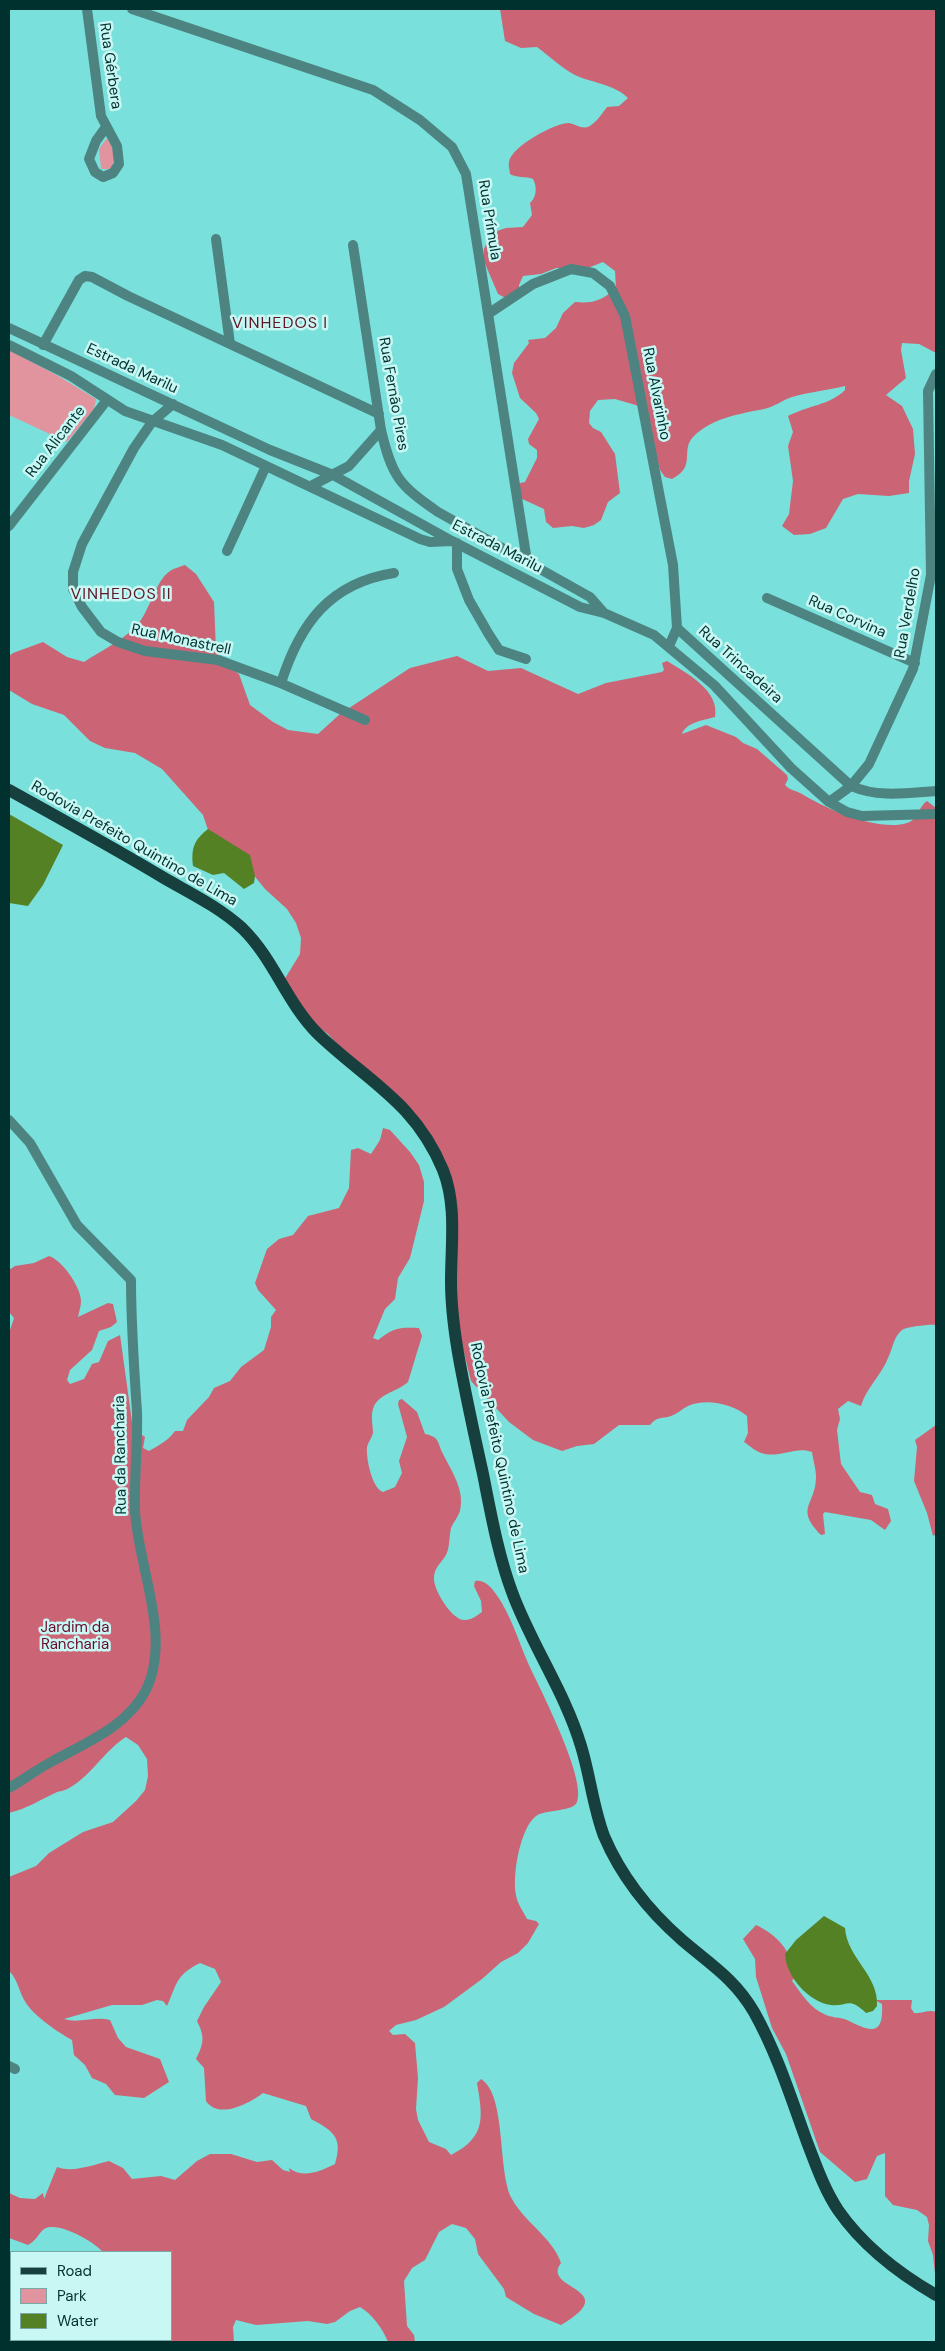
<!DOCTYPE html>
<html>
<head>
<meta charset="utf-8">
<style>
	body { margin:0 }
	#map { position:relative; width:945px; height:2351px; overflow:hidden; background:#79e0db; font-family:"DM Sans",sans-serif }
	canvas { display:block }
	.frame { position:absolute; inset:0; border:10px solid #00312f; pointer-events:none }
	.legend { position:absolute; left:10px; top:2251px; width:162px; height:90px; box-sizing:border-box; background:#c8f7f4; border:1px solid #78a8a5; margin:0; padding:6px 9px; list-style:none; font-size:15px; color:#00312f }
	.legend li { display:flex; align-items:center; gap:10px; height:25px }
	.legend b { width:25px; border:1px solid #78a8a5 }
</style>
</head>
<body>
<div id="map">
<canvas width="945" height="2351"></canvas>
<div class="frame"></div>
<ul class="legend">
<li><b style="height:6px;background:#173f3d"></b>Road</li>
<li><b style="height:14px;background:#e1949e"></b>Park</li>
<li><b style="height:14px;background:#558125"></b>Water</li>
</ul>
</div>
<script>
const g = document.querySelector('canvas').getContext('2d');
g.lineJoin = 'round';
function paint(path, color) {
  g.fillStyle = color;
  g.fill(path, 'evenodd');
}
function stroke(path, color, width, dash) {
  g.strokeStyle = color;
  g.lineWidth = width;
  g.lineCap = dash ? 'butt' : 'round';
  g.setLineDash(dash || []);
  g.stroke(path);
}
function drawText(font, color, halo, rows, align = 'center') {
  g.font = font + ' "DM Sans",sans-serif';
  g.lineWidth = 5;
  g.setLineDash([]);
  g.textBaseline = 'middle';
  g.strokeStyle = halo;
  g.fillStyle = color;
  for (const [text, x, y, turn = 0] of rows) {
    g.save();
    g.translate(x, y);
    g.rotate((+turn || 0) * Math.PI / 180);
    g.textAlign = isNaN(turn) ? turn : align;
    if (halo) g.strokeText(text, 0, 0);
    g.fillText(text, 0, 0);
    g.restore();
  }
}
const green = new Path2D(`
	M107,138C115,149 116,157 111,169H101L99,149Z
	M9,350L55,374L96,399L94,409L67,442L9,415Z`);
const forest = new Path2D(`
	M500,9H936V353L919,344L902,343L901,350L906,378L886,395L902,406L913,429L915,454L909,481V493L889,496L858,494L843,499L826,528L810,534L794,535L782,526L789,514L793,481L788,446L793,432L788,416C807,406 830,405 845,390V386C828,390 809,392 792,397C783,400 774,407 764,409C739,414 712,418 693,437C680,451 697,466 672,479L665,477L660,470L649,429L639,406L615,399L598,400L590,411L589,423L593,428L601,432L615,454L620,493L608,502L601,520L594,525L584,528L572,526L553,528L546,522L544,509L520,498L516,484L525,482L537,458V450L529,444L528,439L539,419L536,413L520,398L512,373L514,363L529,343L528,340L545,338L556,328L563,313L575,302C593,304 603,300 616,288L615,271L603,262L588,268H556L541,274L523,276L519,285V298L513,302L498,294L483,259L484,249L491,233L506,228L523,227L532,215L530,203C537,197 537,186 533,179C526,176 516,178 510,174C510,171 508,165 509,162C511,147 554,123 569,123C575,124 581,129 588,127C596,123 601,115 607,107L619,106L628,98C614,84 592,83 575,75C562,68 549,56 537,47L521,48L505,41Z
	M185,565L196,574L214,602L216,650L225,664L239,674L250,705L273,722L288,730L318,734L340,714L410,668L457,656L488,671L521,668L578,694L606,683L662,672L664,670L662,663L667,661C686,673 720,690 715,717C705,720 686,722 682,734L706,725L736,737L743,743L757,749L787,775L788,779L785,785C791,791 795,790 802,794C826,809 879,832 907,823C919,819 918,807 927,801L936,808V1325C930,1324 906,1327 902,1330C893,1338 893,1348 888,1358C881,1376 866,1388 861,1406L848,1401L838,1409L840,1419L837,1430L841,1464L860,1492L872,1495L875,1504L888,1509L891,1521L885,1530L871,1520L825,1512L823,1514L825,1534L821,1535C794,1507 816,1506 816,1476C816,1469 813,1460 812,1452C797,1446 781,1457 765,1454C757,1453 750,1446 744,1442L748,1433L747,1416C733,1404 706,1398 688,1406C682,1409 677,1414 671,1416C662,1419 657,1416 650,1425H619L594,1444L577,1446L562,1451L533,1440L509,1422L471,1381L453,1309L455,1210L431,1147L328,1034L312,1023L284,980L300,954L301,938L296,923L287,909L265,889L245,864L208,830L203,815L162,769L135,753L105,748L90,741L64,715L32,704L9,690V656L13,653L43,642L67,657L84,662C102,650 124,640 138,624C150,610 156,580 170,571C174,568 180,567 185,565Z
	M383,1128L390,1130L410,1152L419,1165L424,1182V1201L410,1258L398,1278L395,1299L385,1309L373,1338L378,1340C393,1328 399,1327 419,1328L422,1336L408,1382C397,1392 382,1392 374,1406C370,1415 373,1424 373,1433C372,1438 368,1442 367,1447C366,1459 372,1488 383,1492L395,1487L402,1473L399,1461L407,1437L398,1404L399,1400L402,1399L417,1412L425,1434C440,1437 437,1442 443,1454C452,1472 465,1490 460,1511C458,1517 453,1523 451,1528C449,1536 450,1547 446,1555C441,1563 434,1568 434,1578C433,1589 452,1621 465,1620C472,1620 476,1616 482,1612L481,1601L474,1586L475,1581C484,1579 491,1587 496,1594C511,1615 518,1640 528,1663C539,1687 587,1779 577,1802C573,1812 546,1809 536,1816C520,1828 512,1876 516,1895C517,1903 523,1911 527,1919L536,1921L539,1924L528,1943L518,1953L501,1962L482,1979L444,2007L416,2020L396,2025L389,2031L393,2035L405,2034L415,2043L418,2078L416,2109L418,2120L429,2142L446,2149L451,2155C486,2137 483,2118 477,2083L481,2079C507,2095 497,2172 512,2199C525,2223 552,2237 561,2263C540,2290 625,2288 561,2325L534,2314L506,2297L504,2289L478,2254L475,2239L466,2228L452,2224L439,2232L425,2260L412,2268L404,2281L407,2326L414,2335L415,2342H388C383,2329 372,2314 360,2307L350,2311L335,2322L327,2324L308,2321L256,2325L236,2320L233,2327L234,2342H9L11,2337V2340H171V2252H103C95,2242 57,2220 44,2229C38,2234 36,2241 28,2245L9,2238V2193L20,2198L35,2199L43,2193L44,2199L57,2167C73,2173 92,2165 109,2161L123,2168L132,2179L161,2176L175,2180L197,2161L210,2154H231L257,2162L272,2160L283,2170L290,2172L289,2168C303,2179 321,2171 335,2164C343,2138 334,2131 311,2119L306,2106L263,2093C250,2103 219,2120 206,2101L204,2068L196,2059C204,2043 205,2037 197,2021L204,2007L221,1982L215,1969L200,1963C175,1976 178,1982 167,2006L163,2001L157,2000L142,2005H112L64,2019C79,2024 94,2016 110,2020L118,2038L126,2047L160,2059L169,2082L144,2098L115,2095L106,2084L92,2078L85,2065L74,2055L72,2040C59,2033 34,2016 26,2003C19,1993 18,1979 9,1971V1877L36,1866L49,1853L83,1832L113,1822L136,1801L145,1790L148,1776L147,1759L138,1745L126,1737C105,1750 90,1777 69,1788C65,1791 59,1791 55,1793C38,1801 28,1808 9,1813V1333L14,1318L9,1312V1270L15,1266L34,1263L49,1256C62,1260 81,1287 81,1301C81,1306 79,1312 78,1317L108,1303L113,1304L117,1322L111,1327L99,1331L92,1350L70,1370L67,1380L70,1384L84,1379L92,1364L99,1362L108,1341L120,1335L133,1429L145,1437L143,1448L149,1451C158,1446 169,1440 175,1431H183L187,1420L209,1397L214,1388L230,1381L241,1367L264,1350L271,1327V1317L276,1310L258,1290L255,1283L267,1249L279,1239L293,1235L308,1216L339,1208L349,1188L351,1150L358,1148L371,1154L380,1140Z
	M936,1425V1534L933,1536L927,1513L914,1481L917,1447L915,1440Z
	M756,1925C779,1936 788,1949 797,1973L792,1981C800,1992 811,2009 824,2014C831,2018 840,2017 847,2020C869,2031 884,2038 882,2004L875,2000H912L911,2008L914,2013C922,2014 929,2009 936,2012V2283L933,2255L928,2241L929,2225L927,2217L917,2210L893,2205L885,2196V2153L877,2156L867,2179L855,2182L820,2152L786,2054L772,2028L756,1977L755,1959L743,1939Z`);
const water = new Path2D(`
	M9,814L63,845L43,885L28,906L9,903Z
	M208,829L250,855L255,876L254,883L244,889L224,873L213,875L193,866C191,848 194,840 208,829Z
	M824,1916L845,1928C847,1958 879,1975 877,2006L873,2011L866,2013C848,1996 849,2007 831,2005C809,2002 786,1977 785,1954L796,1940Z`);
const minor = new Path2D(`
	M87,9L101,116L117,146L119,164L113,173L103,177L95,172L89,159L96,141L106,127
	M132,9L373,90L420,120L452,147L466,174L527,561
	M216,239L230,344
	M353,245L381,430C392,477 399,485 438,512L590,597L604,613
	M488,314L533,284L571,269L593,273L610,286L625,316L673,565L677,628L669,646
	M9,328L270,450L333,475L452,541L580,607L604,613L654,635L714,685L791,768L829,802L847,812L862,816L936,814
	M9,345L71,376L125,411L222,445L420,539L430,542L452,541
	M43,345L79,280L85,276L92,277L128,296L379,414
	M173,404L152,422L134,448L82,544L73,572V589L82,607L101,632L118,642L145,651L218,660L278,682L365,720
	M311,486L349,466L381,430
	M9,526L107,400
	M457,543V569L469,600L488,633L499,650L526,659
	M227,551L266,466
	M767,598L915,663
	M677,628L851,786C879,798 907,793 936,791
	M281,683C300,623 330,583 394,573
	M829,802L851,786L869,764L913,669L931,575L928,391L936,374
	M9,1120L30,1143L77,1225L131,1280C131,1324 134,1368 137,1412C138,1445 134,1478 135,1511C138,1567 172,1636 146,1690C127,1727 85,1743 51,1762C36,1770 23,1780 9,1788
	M9,2066L15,2069`);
const primary = new Path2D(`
	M9,790C61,819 112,847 164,878C190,893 219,907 242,928C274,959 286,1002 318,1034C367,1081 415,1102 443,1170C457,1205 451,1244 451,1281C451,1309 455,1337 460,1364C467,1401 475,1438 483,1474C491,1514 498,1554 512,1592C531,1644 565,1692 581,1746C590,1775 593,1807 604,1836C621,1876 650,1912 682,1940C710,1964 735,1979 754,2012C777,2053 791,2098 807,2142C816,2165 824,2189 838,2210C863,2246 898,2273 936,2295`);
const streetNames = [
	["Rua Gérbera",110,66,82],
	["Rua Prímula",489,220,81],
	["Estrada Marilu",132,369,25],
	["Rua Fernão Pires",393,394,80],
	["Rua Alvarinho",656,394,79],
	["Rua Alicante",56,442,-52],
	["Estrada Marilu",497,547,27],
	["Rua Verdelho",908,613,-80],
	["Rua Corvina",847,617,24],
	["Rua Monastrell",181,640,12],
	["Rua Trincadeira",740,665,42],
	["Rodovia Prefeito Quintino de Lima",134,844,30],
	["Rua da Rancharia",121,1455,-91],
	["Rodovia Prefeito Quintino de Lima",499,1458,78]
];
const parkNames = [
	["Jardim da",75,1628],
	["Rancharia",75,1645]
];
const neighbourhoodNames = [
	["VINHEDOS I",280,324],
	["VINHEDOS II",121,595]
];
paint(green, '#e1949e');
paint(forest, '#cb6575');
paint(water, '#558125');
stroke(minor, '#4d8481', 10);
stroke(primary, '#173f3d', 12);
drawText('15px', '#00312f', '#c8f7f4', streetNames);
drawText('15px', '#6b0a28', '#c8f7f4', parkNames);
g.letterSpacing = '1px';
drawText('16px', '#5d1828', '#c8f7f4', neighbourhoodNames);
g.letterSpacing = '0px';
</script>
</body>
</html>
